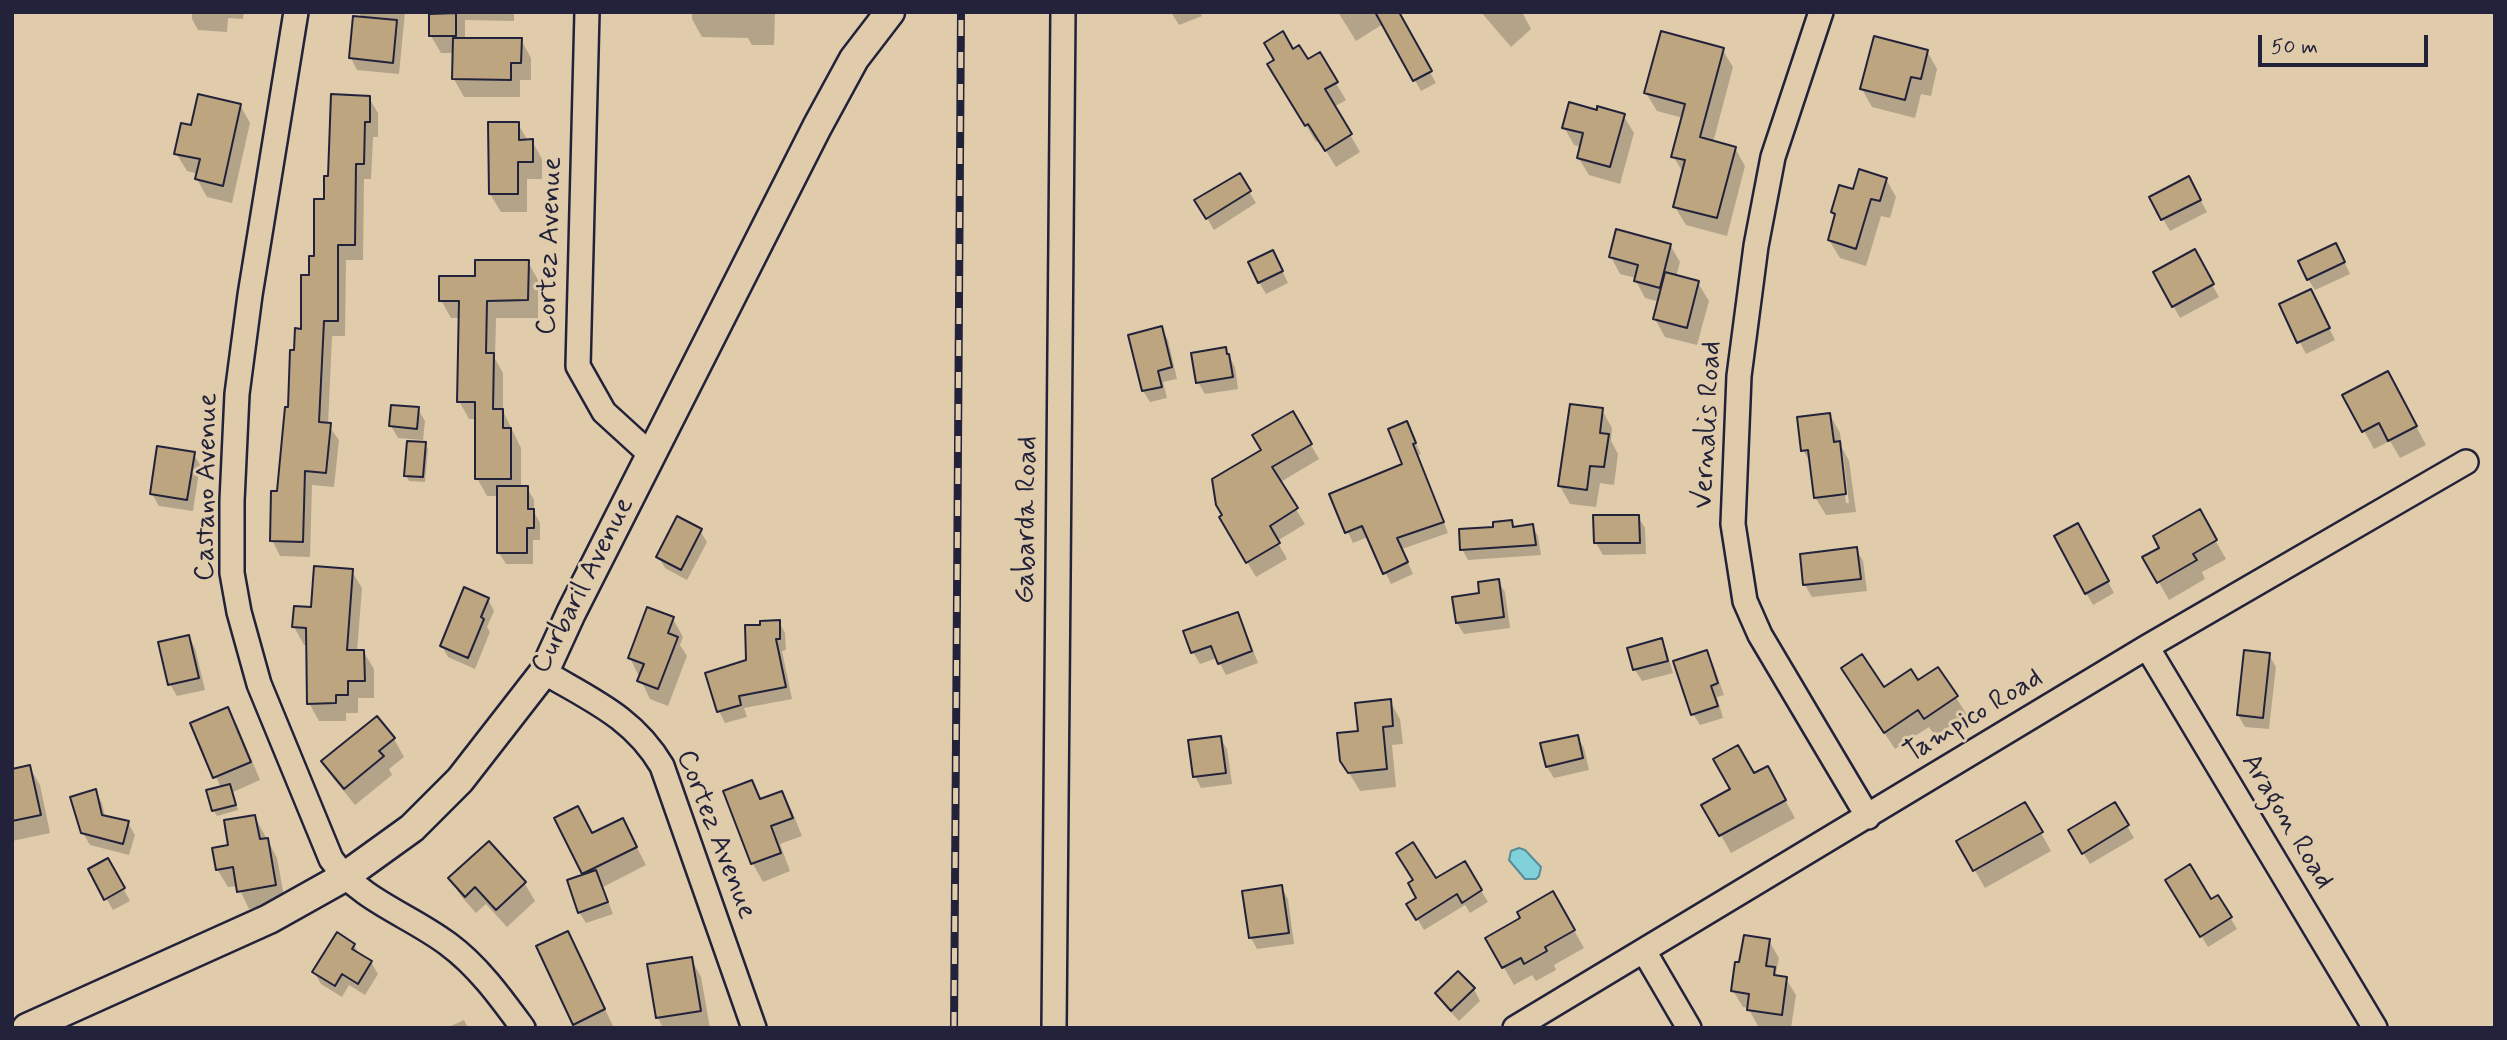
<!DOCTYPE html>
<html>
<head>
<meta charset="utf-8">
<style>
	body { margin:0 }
	#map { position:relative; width:2507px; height:1040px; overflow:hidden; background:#e0ccab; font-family:Mynerve,sans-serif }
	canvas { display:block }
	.frame { position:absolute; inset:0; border:14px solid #22223b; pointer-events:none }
	.scale { position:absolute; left:2258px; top:35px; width:170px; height:32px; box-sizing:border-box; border:4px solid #22223b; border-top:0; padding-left:9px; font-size:21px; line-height:24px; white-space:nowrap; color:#22223b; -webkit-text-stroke:5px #e0ccab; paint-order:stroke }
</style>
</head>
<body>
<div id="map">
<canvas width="2507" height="1040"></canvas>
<div class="frame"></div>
<div class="scale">50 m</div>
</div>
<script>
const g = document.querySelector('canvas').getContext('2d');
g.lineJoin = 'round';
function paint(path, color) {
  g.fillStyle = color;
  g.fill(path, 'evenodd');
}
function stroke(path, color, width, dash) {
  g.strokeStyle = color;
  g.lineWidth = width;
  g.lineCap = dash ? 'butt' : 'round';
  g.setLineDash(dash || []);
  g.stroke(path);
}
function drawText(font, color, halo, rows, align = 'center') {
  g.font = font + ' Mynerve,sans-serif';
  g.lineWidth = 6;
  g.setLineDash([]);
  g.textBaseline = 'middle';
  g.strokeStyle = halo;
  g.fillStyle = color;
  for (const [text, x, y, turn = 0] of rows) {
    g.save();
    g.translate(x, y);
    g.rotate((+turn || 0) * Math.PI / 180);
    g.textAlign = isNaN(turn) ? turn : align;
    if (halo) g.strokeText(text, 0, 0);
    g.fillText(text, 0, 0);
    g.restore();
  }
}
const water = new Path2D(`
	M1519,848L1525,850L1541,867L1539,876L1536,879H1525L1509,860L1511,851Z`);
const shadow = new Path2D(`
	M192,12H244L243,19L228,18L227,32L198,30L192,19Z
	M361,12H405L399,74L357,70L351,58Z
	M431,12H514V21L465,20V40H521L531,58V80H520V97H464L454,79V53H441L431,36Z
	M692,12H775L774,45H752L748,38L702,37L692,19Z
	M1171,12H1200L1202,16L1179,25Z
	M1338,12H1396L1436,83L1421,91L1383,24L1356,41Z
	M1481,12H1522L1531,29L1511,47Z
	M1722,49L1733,67L1713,143L1735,148L1745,166L1727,236L1686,225L1675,207L1684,174L1673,156L1683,118L1657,111L1646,93Z
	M1293,51L1307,62L1319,55L1346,100L1334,107L1360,152L1336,167L1319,140L1316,142L1270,65Z
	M1927,51L1937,69L1931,96L1921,94L1915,118L1872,107L1862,89Z
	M369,98L378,113V137H373L371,179H364L363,260H346L345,336H332L328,425L339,440L334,487L312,485L310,557L280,556L272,540L296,352L302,330L310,277L330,178Z
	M240,105L250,123L232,203L207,197L197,179L198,174L187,171L176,153L192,127Z
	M1598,112L1623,115L1634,133L1620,184L1589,175L1578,157L1581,147L1574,145L1564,127Z
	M518,124L528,141H532L542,159V179H527V212H501L490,194Z
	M1239,175L1256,203L1214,230L1197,201Z
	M1886,179L1896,197L1890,218L1881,216L1866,266L1840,258L1829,240L1836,218L1833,212L1854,191Z
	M2195,190L2207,212L2170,231L2151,198Z
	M1670,245L1680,262L1676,277L1698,283L1709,301L1697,345L1665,337L1655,319L1660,302L1645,298L1636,281V278L1620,274L1611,257Z
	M2194,252L2219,297L2180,318L2155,273Z
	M2342,257L2350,274L2315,290L2308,279Z
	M528,262L538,280V318H496L495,359L503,373V411L521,448V488H527L534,500V512L540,523V540H533V564H506L499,553V496H487L477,478V419H469L459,401L461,318H451L441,300L476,278Z
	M1279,264L1288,283L1266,294L1259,282Z
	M2317,303L2335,340L2306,354L2281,305Z
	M1161,328L1168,340L1177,379L1163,382L1167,398L1150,402L1143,391Z
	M1225,349L1235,367L1238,389L1205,394L1198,382Z
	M2397,391L2426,445L2400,458L2390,441L2374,449L2345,396Z
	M418,409L425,421L423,440L398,438L391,426Z
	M1602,410L1612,428L1611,441L1618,454L1614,485L1600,483L1596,507L1570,504L1560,486Z
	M1293,414L1319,459L1279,483L1305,524L1277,541L1287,559L1256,577L1221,517L1264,451Z
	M1830,415L1840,433L1842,448L1849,461L1856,512L1826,515L1815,497L1812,466L1803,450ZM1839,451L1843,455L1849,503H1846Z
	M1406,423L1421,454L1418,455L1448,533L1402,549L1413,574L1391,584L1368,537L1353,543L1331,495L1405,465Z
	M425,444L428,449L425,482L409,481L406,475Z
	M193,453L200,465L193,511L159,506L152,494Z
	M2199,512L2226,559L2202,572L2205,579L2169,600L2145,558L2162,548Z
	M1638,517L1645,528L1646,554L1603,555L1596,543Z
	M1511,522L1515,528L1532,526L1538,536L1541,555L1468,560L1462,549L1495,528Z
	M700,531L707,542L687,580L665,568L658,556Z
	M2084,537L2114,593L2093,605L2086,593Z
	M1856,549L1863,561L1867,591L1812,597L1805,585L1802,555Z
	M351,570L362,588L357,652L363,651L374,669V698H358V713H346V721H319L309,703L308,645H304L294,627Z
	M1498,581L1505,592L1510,628L1464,634L1457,623L1481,595Z
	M488,599L494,611L487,627L490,632L475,669L448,657L442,646Z
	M1237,614L1244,626L1258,663L1226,675L1217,658L1200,664L1193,652Z
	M673,619L683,637L680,645L687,656L668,706L650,699L630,658Z
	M779,622L785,633L786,650L782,651L792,699L744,708L747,717L725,723L719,711L748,661L762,626Z
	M189,637L195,648L205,690L177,696L170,684Z
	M1661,640L1667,652L1673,673L1642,681L1635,670L1629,649Z
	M1706,652L1713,664L1724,695L1717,697L1723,718L1700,725L1693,714Z
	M2269,655L2276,667L2269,729L2245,727L2238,715Z
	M1938,669L1967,715L1935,736L1929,727L1895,749L1853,686L1884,690L1918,682Z
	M1390,701L1400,719L1403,744L1392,745L1396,787L1360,791L1342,761L1360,732Z
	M228,709L238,727L260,780L233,792L238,810L217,816L214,811L221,788L192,724Z
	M1577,737L1584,748L1589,770L1554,778L1547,767L1542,745Z
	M1220,738L1227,749L1232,784L1201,788L1195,776Z
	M394,739L404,757L389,769L392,775L355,805L334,779L324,761Z
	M29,767L40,785L50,833L12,841V771Z
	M1767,768L1795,818L1731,853L1704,805Z
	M752,782L762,800L781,793L792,811L802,836L780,844L790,871L763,882L753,864L725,792Z
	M95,791L102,803L105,817L128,823L135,835L129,855L90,845L83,833Z
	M2025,804L2051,851L1985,888L1958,841Z
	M2114,804L2134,838L2090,864L2070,831Z
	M255,817L277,858L285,902L249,909L238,886L228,887L217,869L230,847Z
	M556,819L592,835L632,838L646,865L603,887L613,914L586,923L579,912L585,876Z
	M488,844L525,884L535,901L507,927L486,904L476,913L461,896L450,879Z
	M108,860L130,901L113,910L90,870Z
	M1465,864L1488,902L1470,913L1465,905L1424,930L1409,905L1418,899L1415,881H1435Z
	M2167,880L2210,902L2218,897L2237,929L2208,947Z
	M1281,887L1288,899L1294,944L1257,949L1251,938Z
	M1553,893L1584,948L1554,965L1556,970L1536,981L1532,975L1514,985L1487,938L1522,918Z
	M1769,941L1779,958L1776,973L1779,978L1786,979L1796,995L1791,1028L1758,1026L1748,1008L1743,1007L1733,991Z
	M354,945L360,956L371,962L378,974L365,995L349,985L342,997L321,984L314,972Z
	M577,951L614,1028H577L574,1024Z
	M691,959L701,977L710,1028H663L658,1018Z
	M1474,989L1480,1001L1459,1021L1444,1005L1437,994Z
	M464,1020L468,1028H447Z`);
const building = new Path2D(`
	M1375,12H1399L1432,71L1413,81Z
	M456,13V36H429V14Z
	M353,16L397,20L393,63L349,58Z
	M1283,31L1293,49L1299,45L1308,59L1320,52L1338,82L1325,89L1352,134L1325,151L1308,124L1305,126L1267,64L1274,60L1264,43Z
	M1661,31L1724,48L1700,137L1736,147L1717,218L1673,207L1685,160L1671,157L1685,104L1644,93Z
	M1874,36L1928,50L1921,79L1911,77L1905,100L1860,89Z
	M453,38H522L521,63H511V80L452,79Z
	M198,94L241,104L223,186L195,179L200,159L174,154L181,123L191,125Z
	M331,94L370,96V122H365L364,164H356L355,245H338V321H324L319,422L331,423L326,473L305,471L303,542L270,541L271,491H277L285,407H288L290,350H294L295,328L301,329V275H309V256H314V199H324V176H328Z
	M1569,102L1597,110V106L1625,114L1610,167L1577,158L1583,133L1562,128Z
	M488,122H519V140L533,139V162H518V194H489Z
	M1859,169L1887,178L1880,201L1871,199L1856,249L1828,240L1835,214L1831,212L1839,185L1853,189Z
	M1240,173L1251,191L1206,219L1194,200Z
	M2189,176L2201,200L2161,220L2149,197Z
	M1616,229L1671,244L1660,288L1634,281L1638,265L1609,257Z
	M2336,243L2345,262L2307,280L2298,261Z
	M2195,249L2214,284L2172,307L2153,272Z
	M1273,250L1283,271L1258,283L1248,262Z
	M475,260H529L528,300L487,301L486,353H494L493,409H503V428H511V479H475V402H457L459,301H439V276H475Z
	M1665,272L1699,281L1687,328L1653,319Z
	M2311,289L2330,328L2297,343L2279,304Z
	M1162,326L1172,367L1158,371L1162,387L1142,391L1128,335Z
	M1226,347L1227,354H1229L1233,377L1196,383L1191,353Z
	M2388,371L2417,426L2388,441L2379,423L2362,432L2342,395Z
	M1570,404L1603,408L1600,433L1609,434L1604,467L1590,466L1587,490L1558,486Z
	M391,405L419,407L417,429L389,426Z
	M1293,411L1312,444L1272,467L1298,508L1270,526L1280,543L1246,563L1219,517L1222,515L1216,505L1212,479L1261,450L1252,435Z
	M1830,413L1834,442L1840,441L1846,494L1814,498L1808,450L1801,451L1797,417Z
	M1407,421L1416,443L1413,444L1444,522L1397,538L1408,562L1383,574L1362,526L1345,533L1329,494L1402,464L1388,429Z
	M407,441L426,442L423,477L404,476Z
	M157,446L195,452L187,500L150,494Z
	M497,486H528V509H534V528H527V553H497Z
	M2200,509L2217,540L2193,554L2197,560L2157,583L2142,557L2159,548L2153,536Z
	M1593,515H1639L1640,543H1594Z
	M677,516L702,529L681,570L656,557Z
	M1512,520L1513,527L1533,524L1536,545L1460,550L1459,529L1493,527V522Z
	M2078,523L2109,581L2085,594L2054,536Z
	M1857,547L1861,579L1803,585L1800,554Z
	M314,566L353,569L347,650H364L365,681H348V695H336V703L307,704L306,628L292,627L294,606L311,607Z
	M1499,579L1504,617L1456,623L1452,597L1479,593L1478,582Z
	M464,587L489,598L481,617L484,619L468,658L440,646Z
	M647,607L674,617L668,633L678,637L658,689L637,681L644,664L628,658Z
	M1238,612L1252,651L1218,664L1211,646L1191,653L1183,631Z
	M780,620V639H776L786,687L739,696L741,705L717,712L705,673L746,660L745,625H760V621Z
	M189,635L199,678L168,685L158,642Z
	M1662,638L1668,661L1633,670L1627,648Z
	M1707,650L1718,683L1711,686L1718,706L1691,715L1673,661Z
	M2244,650L2270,653L2263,718L2237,715Z
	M1862,654L1884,687L1911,669L1918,680L1938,667L1958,696L1924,719L1918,710L1884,733L1841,668Z
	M1391,699L1393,726L1383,727L1387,769L1348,773L1340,761L1337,733L1358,731L1355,703Z
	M228,707L251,762L213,778L190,723Z
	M377,716L395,738L379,751L384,756L344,789L321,761Z
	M1578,735L1583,758L1546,767L1540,743Z
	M1221,736L1226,773L1193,777L1188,740Z
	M1738,745L1754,773L1768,766L1786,800L1719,836L1701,805L1730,789L1713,759Z
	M30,765L41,815L12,821V769Z
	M752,780L760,799L782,791L793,818L771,826L781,853L751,864L723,791Z
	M230,784L236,805L212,811L206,790Z
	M96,789L102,815L129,821L123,844L81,833L70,797Z
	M2025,802L2043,832L1973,871L1956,841Z
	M2115,802L2129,825L2082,854L2068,830Z
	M578,806L592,833L623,818L637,847L582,874L554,818Z
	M255,815L260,839L268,838L276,885L237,892L233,867L216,870L212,848L228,845L224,820Z
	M489,841L526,882L496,910L475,887L465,897L448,878Z
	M1413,842L1436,878L1465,861L1482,890L1462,903L1457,894L1416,920L1406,904L1416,898L1408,883L1413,880L1396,853Z
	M108,858L125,888L104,900L88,869Z
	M2190,864L2211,899L2218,895L2232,917L2200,937L2165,880Z
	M596,870L608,902L578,913L567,880Z
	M1282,885L1289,933L1249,938L1242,891Z
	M1553,891L1575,930L1545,947L1547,951L1524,964L1521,958L1502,968L1485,938L1520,918L1517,912Z
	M568,931L605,1009L573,1025L536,946Z
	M337,932L355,944L352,949L372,961L358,984L342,974L335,986L312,972Z
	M1744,935L1770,939L1766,966L1775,967L1774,975L1787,977L1782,1015L1747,1010L1749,994L1731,991L1735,962H1739Z
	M692,957L701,1011L656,1018L647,964Z
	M1458,971L1475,988L1451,1011L1435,993Z`);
const minor = new Path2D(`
	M296,12L250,295L237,394L232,501V573L239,612L259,684L331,859C361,901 408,914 448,944C478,966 501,998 523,1028
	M587,12L578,366L604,412L650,454
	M1821,12L1773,157L1756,246L1739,376L1733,524L1745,601L1760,635L1868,817
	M2147,647L2375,1028
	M544,672C591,700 633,717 662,766L754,1028
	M1644,951L1689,1028
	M1054,1028L1063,12
	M1515,1028L2147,647L2466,462`);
const tertiary = new Path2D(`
	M27,1028L269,919L344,877L412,828L460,780L544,672L571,613L817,127L854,59L890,12`);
const rail = new Path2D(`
	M954,1028L961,12`);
const streetNames = [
	["Cortez Avenue",551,246,-88],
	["Vernalis Road",1709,425,-87],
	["Castano Avenue",208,487,-89],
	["Gabarda Road",1028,520,-89],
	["Curbaril Avenue",584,586,-63],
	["Tampico Road",1974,717,-31],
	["Aragon Road",2286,822,59],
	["Cortez Avenue",715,835,69]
];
paint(water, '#80d1d9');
stroke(water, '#5a8b9a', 2);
paint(shadow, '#0003');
paint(building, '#bca57f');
stroke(building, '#22223b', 2);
stroke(minor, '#22223b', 28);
stroke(tertiary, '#22223b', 33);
stroke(minor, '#e0ccab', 23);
stroke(tertiary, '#e0ccab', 28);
stroke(rail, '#22223b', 8);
stroke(rail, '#e0ccab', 5, [16]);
drawText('28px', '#22223b', '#e0ccab', streetNames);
</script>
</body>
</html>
